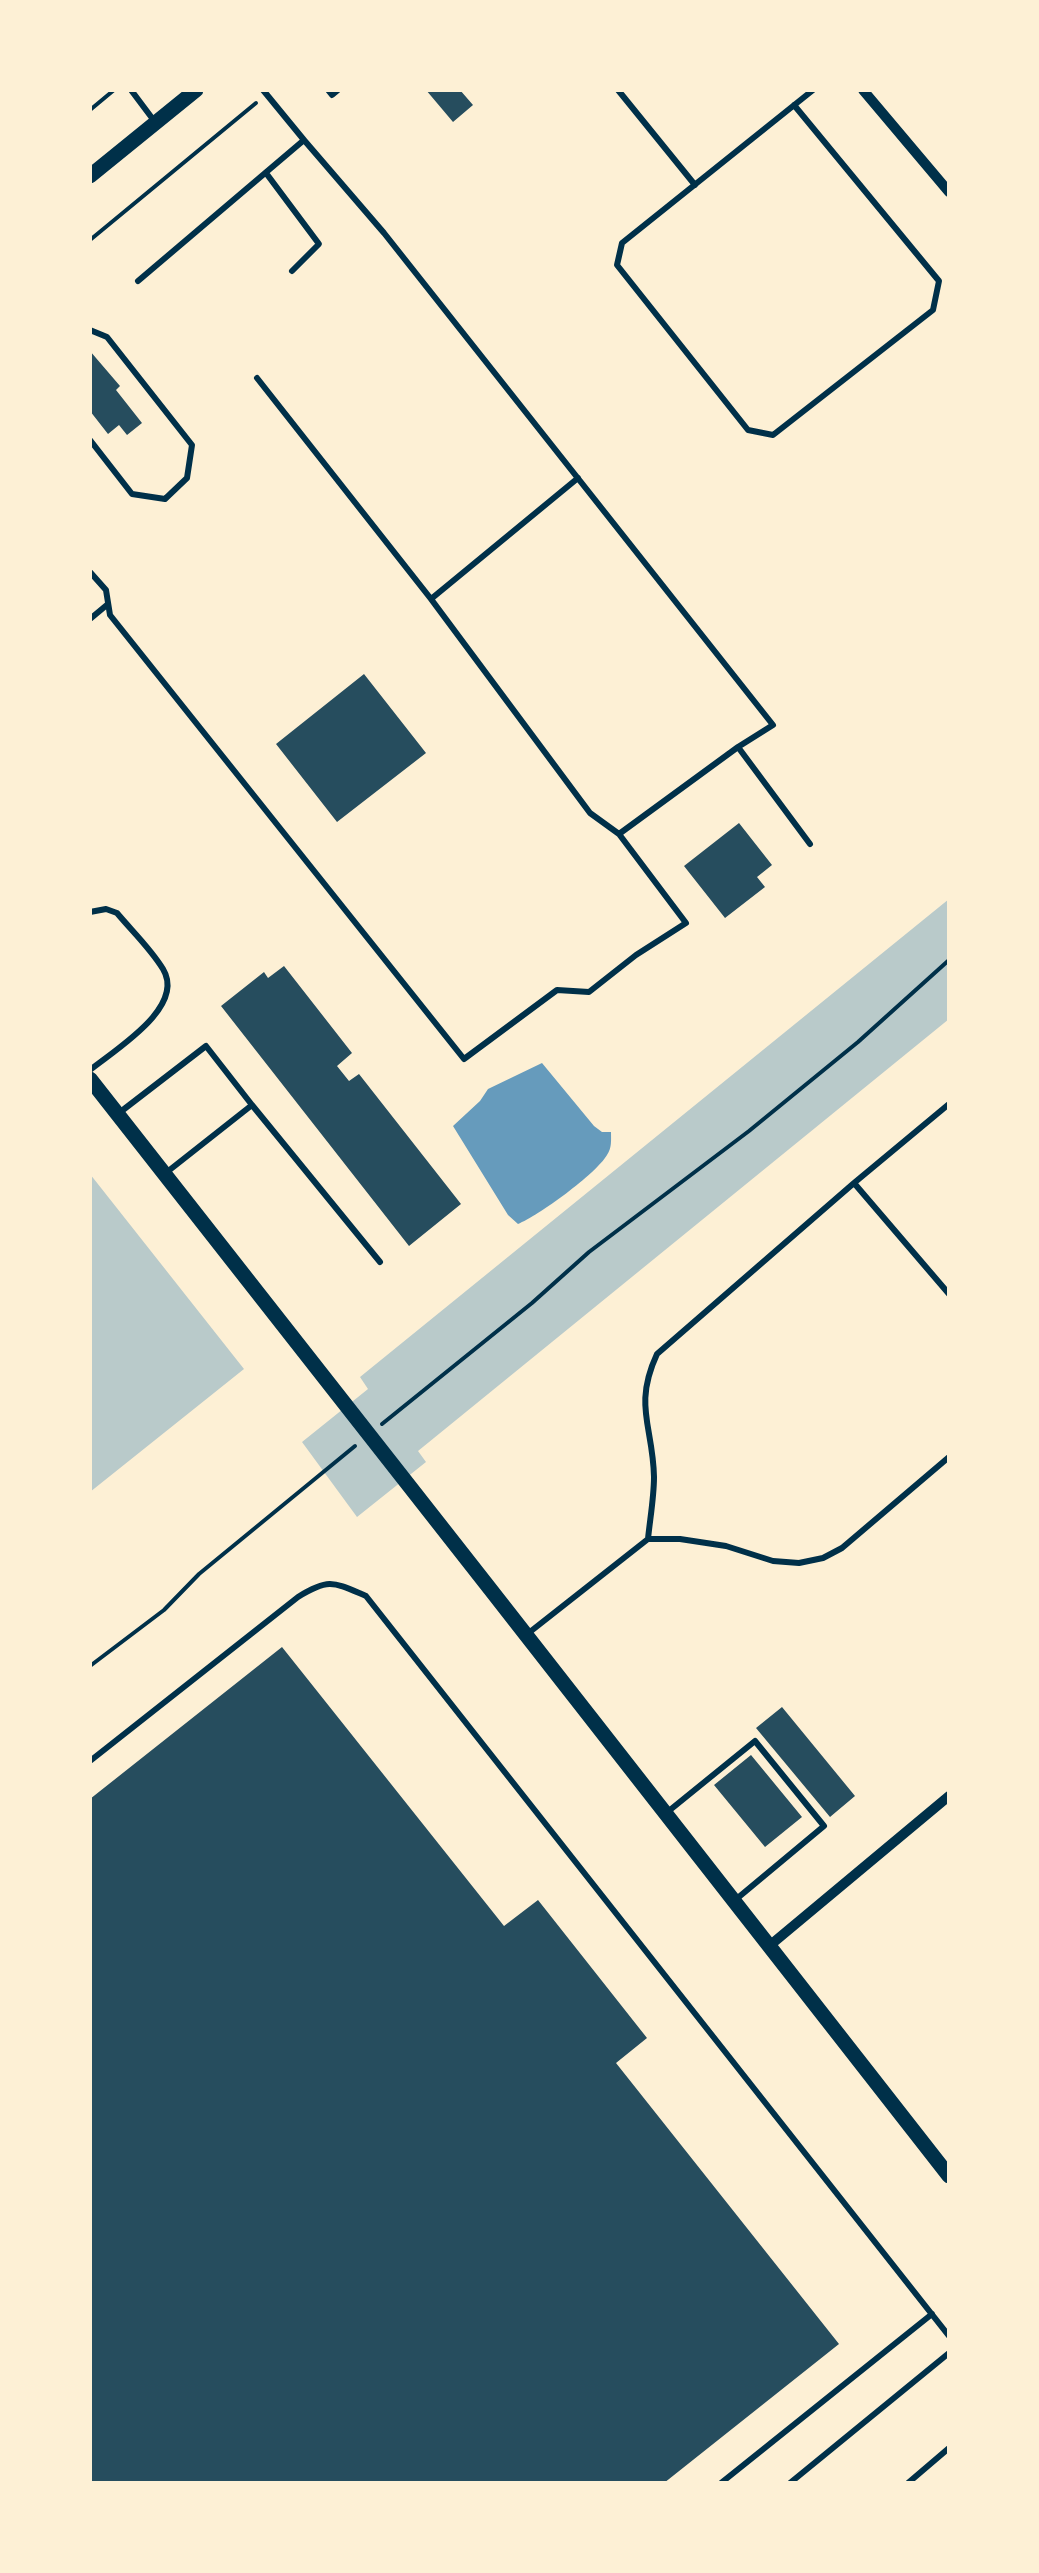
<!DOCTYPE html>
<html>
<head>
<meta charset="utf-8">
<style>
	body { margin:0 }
	#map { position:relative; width:1039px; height:2573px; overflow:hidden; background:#fdf0d5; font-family:"PT Serif",serif }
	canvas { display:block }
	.frame { position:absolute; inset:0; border:92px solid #fdf0d5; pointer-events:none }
</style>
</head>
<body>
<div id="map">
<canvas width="1039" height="2573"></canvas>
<div class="frame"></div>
</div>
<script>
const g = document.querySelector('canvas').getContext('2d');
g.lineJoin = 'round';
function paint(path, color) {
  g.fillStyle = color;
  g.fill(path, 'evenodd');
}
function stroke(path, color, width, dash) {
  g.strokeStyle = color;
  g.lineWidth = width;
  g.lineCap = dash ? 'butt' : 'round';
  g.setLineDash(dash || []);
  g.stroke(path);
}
const green = new Path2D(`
	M949,899V1019L418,1451L426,1462L357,1517L302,1442L368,1389L360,1377Z
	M90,1174L244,1369L90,1492Z`);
const water = new Path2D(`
	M542,1063L594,1126L602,1132H611C611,1140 612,1148 607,1155C596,1174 538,1216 518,1224L508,1215L453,1126L480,1101L488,1089Z`);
const building = new Path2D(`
	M426,90H460L473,105L453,122Z
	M90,351L120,386L116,390L142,423L127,435L119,425L108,434L90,411Z
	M364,674L426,753L337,822L276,744Z
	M739,823L772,865L757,877L765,887L725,918L684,866Z
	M284,966L352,1053L337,1066L349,1081L359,1074L461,1204L409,1246L221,1006L264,972L268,978Z
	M282,1647L504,1926L538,1900L647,2038L616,2063L839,2344L664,2483H90V1799Z
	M782,1707L855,1796L830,1817L756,1728Z
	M751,1755L802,1817L765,1847L714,1785Z`);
const path = new Path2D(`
	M90,110L114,90
	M90,240L256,103
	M382,1424L532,1303L589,1252L749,1131L858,1042L949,960
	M90,1666L164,1610L199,1574L355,1446`);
const service = new Path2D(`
	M131,90L155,122
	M328,90L332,95L338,90
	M618,90L695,185
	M794,105L939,281L933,310L773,435L748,430L617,265L622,243L813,90
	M304,140L384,233L773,725L738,747
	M266,173L319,244L292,271
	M138,281L304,140L263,90
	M90,330L107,337L192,445L187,478L165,499L132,494L90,440
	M257,378L431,599
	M578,478L431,599L590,813L619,834
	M90,572L106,590L110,615L464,1059L557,990L589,992L636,955L686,923L619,834L738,747L810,844
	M90,619L108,604
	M90,912L106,909L117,913C132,931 151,949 163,969C186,1007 116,1049 90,1070
	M252,1105L380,1262
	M119,1113L206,1046L252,1105L167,1172
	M854,1183L949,1104
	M648,1539C650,1519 654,1497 654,1477C653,1426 633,1406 657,1354L854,1183L949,1294
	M526,1635L648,1539H680L726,1546L773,1561L799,1563L823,1558L842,1548L949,1457
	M90,1761L298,1597C329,1578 333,1582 366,1596L949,2336
	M665,1814L755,1741L824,1826L734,1901
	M721,2483L932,2314
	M790,2483L949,2353
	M908,2483L949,2448`);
const minor = new Path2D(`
	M863,90L949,192
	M768,1947L949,1796`);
const secondary = new Path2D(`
	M90,176L196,90
	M90,1079C379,1443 661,1811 949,2176`);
paint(green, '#b9caca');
paint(water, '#669bbc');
paint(building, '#264d5e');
stroke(path, '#003049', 4);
stroke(service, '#003049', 6);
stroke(minor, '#003049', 10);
stroke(secondary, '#003049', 15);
</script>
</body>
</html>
